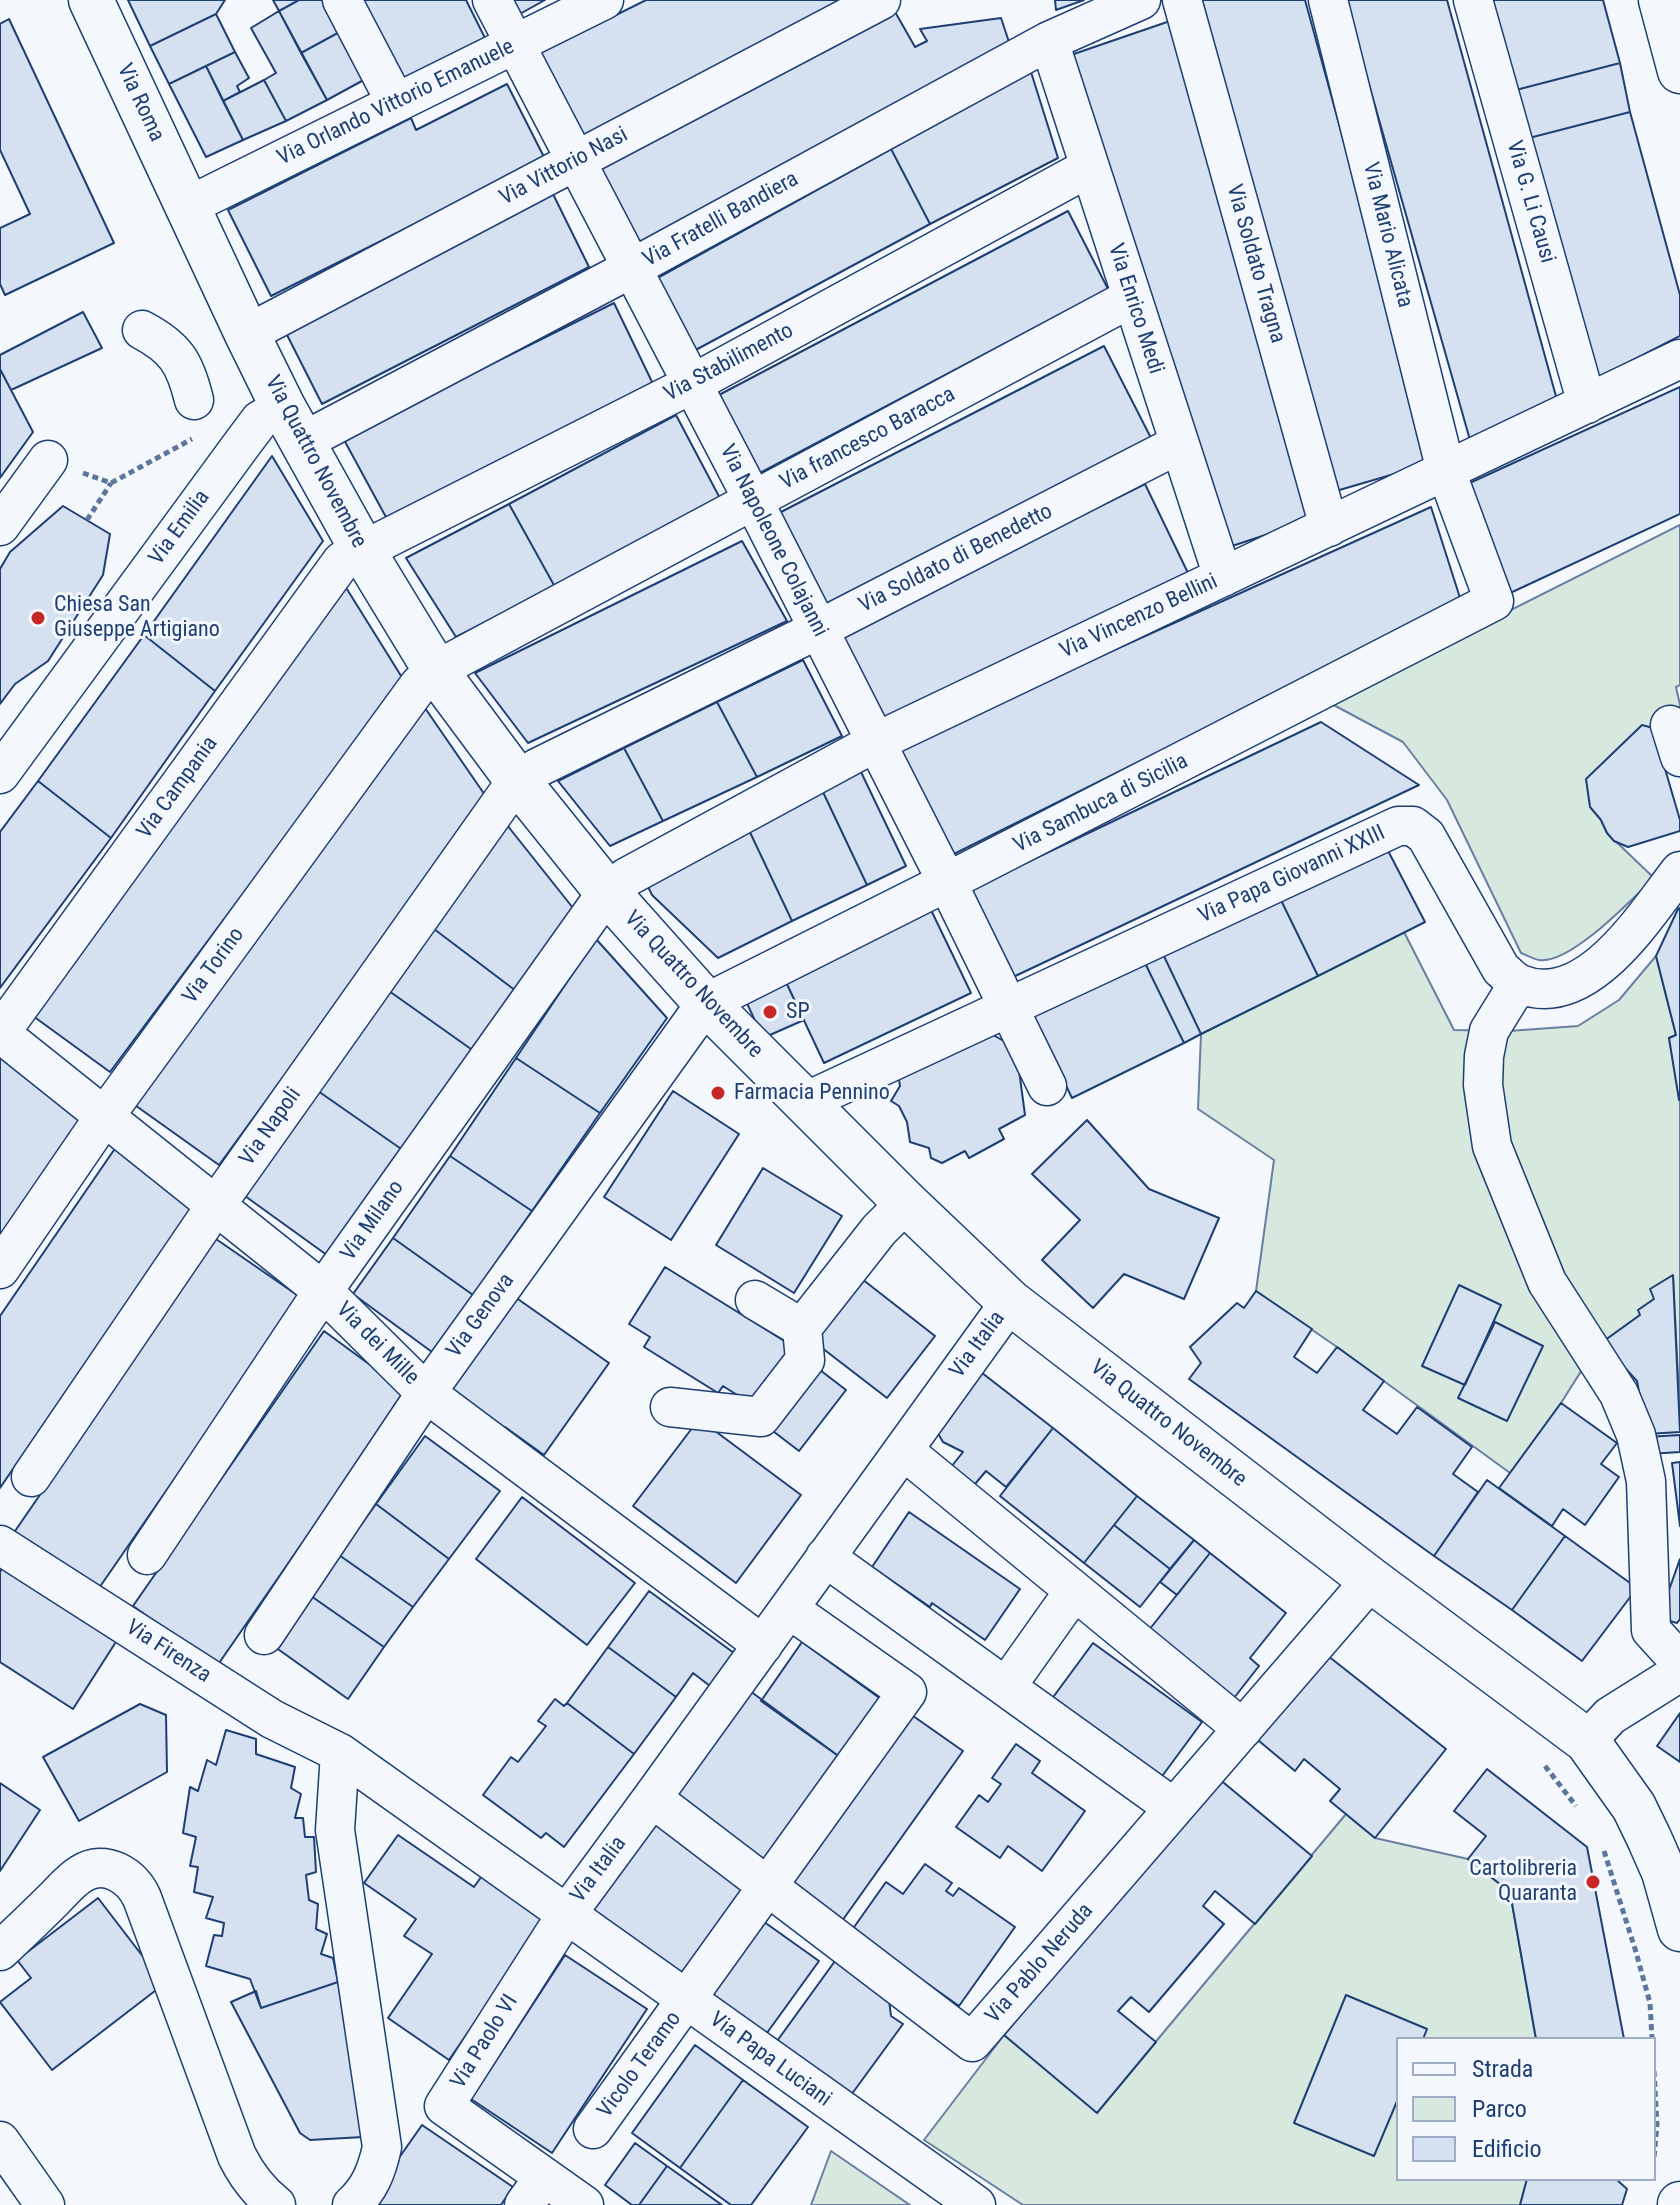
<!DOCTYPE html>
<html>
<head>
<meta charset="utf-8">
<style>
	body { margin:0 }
	#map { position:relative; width:1680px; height:2205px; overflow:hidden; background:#f4f7fb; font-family:"Roboto Condensed",sans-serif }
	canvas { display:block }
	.legend { position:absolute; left:1396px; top:2037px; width:260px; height:144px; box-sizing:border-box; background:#f4f7fb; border:2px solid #9eadc5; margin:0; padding:10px 14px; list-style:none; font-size:24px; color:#1d3f73 }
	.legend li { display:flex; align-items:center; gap:16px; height:40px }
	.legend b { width:40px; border:2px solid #9eadc5 }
</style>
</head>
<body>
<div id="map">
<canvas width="1680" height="2205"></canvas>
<ul class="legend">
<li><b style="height:10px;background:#f4f7fb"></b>Strada</li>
<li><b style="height:22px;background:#d7e8df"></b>Parco</li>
<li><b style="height:22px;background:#d5e0f0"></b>Edificio</li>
</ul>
</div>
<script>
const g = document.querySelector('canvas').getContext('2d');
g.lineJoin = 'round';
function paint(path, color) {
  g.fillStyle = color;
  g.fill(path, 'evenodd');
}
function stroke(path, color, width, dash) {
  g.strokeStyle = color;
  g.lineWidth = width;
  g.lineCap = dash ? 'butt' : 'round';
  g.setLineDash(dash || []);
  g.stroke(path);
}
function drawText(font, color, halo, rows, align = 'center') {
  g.font = font + ' "Roboto Condensed",sans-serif';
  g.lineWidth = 6;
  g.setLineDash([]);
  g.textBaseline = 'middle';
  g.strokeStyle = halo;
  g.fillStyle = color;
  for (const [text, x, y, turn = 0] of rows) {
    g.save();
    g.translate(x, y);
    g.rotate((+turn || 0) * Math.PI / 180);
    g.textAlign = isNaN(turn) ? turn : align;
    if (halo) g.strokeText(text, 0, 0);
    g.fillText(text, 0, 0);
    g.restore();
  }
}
const green = new Path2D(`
	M1680,525V685L1676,687L1680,705V716L1653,728L1642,726L1601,820L1607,833L1654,878C1632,899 1570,965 1539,960C1533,959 1526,955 1521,953L1447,800L1403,742L1328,702Z
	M1404,932L1454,1030L1509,1031L1578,1026L1619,1000L1656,956L1676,1035L1669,1038L1680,1100V1418L1673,1276L1654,1299L1639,1310L1640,1315L1597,1346L1561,1403L1510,1473L1337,1347L1256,1291L1274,1160L1198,1109L1201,1034Z
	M1346,1814L1375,1838L1468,1859L1510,1892L1536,2039H1398V2179H1527L1520,2205H1023L924,2140L1004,2035L1097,2112Z
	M831,2151L910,2205H811Z`);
const building = new Path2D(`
	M128,0H225L216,14L150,46Z
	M273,0H299L279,11Z
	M299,0H330L345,29L301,53L279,11Z
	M363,0H466L488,44L406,86Z
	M510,0H545L518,15Z
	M646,0H858L581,140L538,54Z
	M1055,0H1084L1056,10Z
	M1202,0H1305L1432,463L1336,491Z
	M1345,0H1447L1557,400L1470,440Z
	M1492,0H1603L1620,63L1516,90Z
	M894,10L915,47L927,41L920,29L1001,18L1010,45L633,248L590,163Z
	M279,11L327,100L286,121L264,80L276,73L251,28Z
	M216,14L235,52L169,84L150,46Z
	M9,19L114,243L5,295L0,284V228L30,214L0,150V24Z
	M1170,21L1320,517L1229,547L1068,56Z
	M345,29L371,76L327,100L301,53Z
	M235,52L249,78L237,86L240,92L223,101L206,66Z
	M1620,63L1630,112L1529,138L1516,90Z
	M206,66L243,140L206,157L169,84Z
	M1031,72L1058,158L930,224L891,149Z
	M264,80L286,121L243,140L223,101Z
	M507,84L545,159L271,296L228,210L411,118L416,130Z
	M1630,112L1680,295V336L1592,381L1529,138Z
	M891,149L930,224L690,353L652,281Z
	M552,192L589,267L322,404L284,329Z
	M1068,211L1108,289L758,474L717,396Z
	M614,303L654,386L387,519L343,438Z
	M83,312L102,348L11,390L0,369V355Z
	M1104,346L1151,438L824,606L777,514Z
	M0,369L33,432L0,478Z
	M1680,387V514L1508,594L1463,486Z
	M676,415L723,504L555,587L509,504Z
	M272,456L323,541L215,691L144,635Z
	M1145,484L1188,573L881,724L838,636Z
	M509,504L555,587L456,637L406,558Z
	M63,506L110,534L103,575L48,661L15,684L0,704V569L10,552Z
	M1431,507L1461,601L950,856L897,748Z
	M742,541L787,621L528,743L475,673Z
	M345,586L403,679L110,1072L33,1016Z
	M144,635L215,691L111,838L38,781Z
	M803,660L842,736L757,777L717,702Z
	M717,702L757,777L663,821L624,748Z
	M425,708L487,798L219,1165L132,1103Z
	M1321,722L1419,785L1011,978L969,890Z
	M1642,725L1653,728L1680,820V831L1628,847L1614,841L1607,833L1601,820L1590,807L1586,779Z
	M624,748L663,821L610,846L558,781Z
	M861,772L906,866L867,885L822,790Z
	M38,781L111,838L0,988V832Z
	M822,790L867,885L792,921L747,826Z
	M507,825L577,913L520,994L434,929Z
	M747,826L792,921L718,958L652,895L642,874Z
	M1384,843L1425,922L1318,976L1278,894Z
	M1278,894L1318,976L1201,1034L1162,952Z
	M1680,908V1100H1679L1669,1038L1676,1035L1656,956L1678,909Z
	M931,910L971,993L824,1063L785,980Z
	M434,929L520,994L478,1054L389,991Z
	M596,939L667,1018L600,1113L516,1058Z
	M1162,952L1201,1034L1184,1043L1144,961Z
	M1144,961L1184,1043L1072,1098L1032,1015Z
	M785,980L804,1020L763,1038L745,999Z
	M389,991L478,1054L407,1153L318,1091Z
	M988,1032L1016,1048L1025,1115L999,1129L1004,1139L969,1158L965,1151L942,1163L931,1158L929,1148L910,1142L907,1122L899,1106L891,1101L900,1086L898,1074Z
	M3,1056L85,1116L0,1238V1060Z
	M516,1058L600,1113L532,1211L450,1156Z
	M318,1091L407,1153L331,1258L245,1196Z
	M673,1091L739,1134L671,1240L604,1197Z
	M1087,1120L1149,1189L1219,1218L1184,1299L1124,1274L1093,1308L1042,1260L1080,1220L1032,1174Z
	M116,1147L194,1204L0,1488V1316Z
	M450,1156L532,1211L473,1295L393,1238Z
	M763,1168L842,1216L794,1293L716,1245Z
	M393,1238L473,1295L432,1352L353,1294Z
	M216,1239L300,1297L97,1591L13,1534Z
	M665,1267L794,1347L756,1407L723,1386L718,1393L644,1347L650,1337L629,1324Z
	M1673,1275L1680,1432L1647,1434L1637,1381L1625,1368L1615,1373L1597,1346L1640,1315L1638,1310L1654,1299L1650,1289Z
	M862,1279L935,1336L887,1398L813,1341Z
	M1459,1285L1501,1305L1465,1385L1422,1366Z
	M1256,1291L1312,1329L1294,1357L1317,1373L1337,1347L1384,1381L1363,1410L1397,1434L1417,1407L1472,1447L1453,1474L1478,1492L1434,1556L1189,1379L1201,1363L1190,1347L1237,1303L1244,1308Z
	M515,1297L609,1363L544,1455L505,1427L502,1431L448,1393Z
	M1495,1322L1543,1346L1507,1421L1458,1398Z
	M324,1331L407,1392L217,1666L133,1606Z
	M977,1369L1053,1428L1006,1487L986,1471L970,1490L947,1472L963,1452L943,1442L936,1430Z
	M820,1370L846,1390L799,1451L769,1428Z
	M1561,1403L1617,1443L1601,1464L1619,1477L1585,1525L1563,1509L1552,1526L1499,1488Z
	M699,1419L801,1495L736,1583L633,1506Z
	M1053,1428L1137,1496L1084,1563L1000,1496Z
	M1680,1435V1452L1648,1454L1646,1437Z
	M425,1436L500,1491L449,1559L376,1504Z
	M1680,1462V1526L1672,1463Z
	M1487,1480L1565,1536L1512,1610L1434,1556Z
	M1137,1496L1194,1540L1170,1569L1114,1525Z
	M522,1497L635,1583L587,1645L476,1559Z
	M376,1504L449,1559L413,1607L339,1555Z
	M909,1512L1020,1589L985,1640L932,1603L930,1607L872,1567Z
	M1114,1525L1170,1569L1140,1607L1084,1563Z
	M1565,1536L1637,1588L1582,1661L1512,1610Z
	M1194,1540L1210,1553L1177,1595L1160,1582Z
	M1210,1553L1286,1613L1250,1658L1259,1666L1234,1698L1149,1630Z
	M339,1555L413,1607L384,1647L311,1596Z
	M1680,1559V1619L1677,1623L1659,1618Z
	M7,1560L121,1634L73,1709L0,1662V1572Z
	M649,1591L734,1653L710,1686L693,1673L676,1697L608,1647Z
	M311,1596L384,1647L348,1699L275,1647Z
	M802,1642L885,1702L844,1760L761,1701Z
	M1093,1643L1202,1722L1160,1779L1051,1700Z
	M608,1647L676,1697L634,1754L567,1703Z
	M1318,1648L1446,1749L1375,1838L1330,1801L1340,1789L1304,1759L1295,1771L1247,1731Z
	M750,1691L844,1760L767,1865L673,1798Z
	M555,1699L564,1706L567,1703L634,1754L564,1847L546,1833L541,1838L483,1795L511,1757L518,1762L546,1726L538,1721Z
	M140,1704L166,1715L167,1772L79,1821L43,1757Z
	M906,1711L963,1751L842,1921L785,1881Z
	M1680,1713V1762L1657,1746Z
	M226,1730L256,1739V1754L295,1767L291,1788L301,1794L295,1818H303L305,1837H314L316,1872L306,1875L309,1900L318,1904L316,1929L327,1934L321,1954L333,1958L338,1982L261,2008L250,1979L206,1966L214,1935L222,1936L224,1923L206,1918L213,1897L194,1892L198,1867L190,1866L196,1837L183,1833L190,1787L198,1791L207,1760L216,1765Z
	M1016,1744L1040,1761L1032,1773L1085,1811L1042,1871L1008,1846L1000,1858L956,1827L979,1795L988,1802L1001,1784L992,1778Z
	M1487,1769L1587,1847L1624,2039H1536L1510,1892L1468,1859L1486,1836L1454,1811Z
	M1218,1778L1312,1856L1255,1924L1215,1891L1203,1906L1224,1924L1149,2012L1131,1997L1118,2011L1156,2042L1097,2113L1004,2035Z
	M0,1783L40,1810L0,1871Z
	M658,1817L755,1890L686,1981L589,1908Z
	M398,1835L474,1887L486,1870L549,1914L449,2060L388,2018L432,1954L404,1936L416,1919L364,1883Z
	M925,1864L952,1883L946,1891L953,1896L959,1888L1015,1927L959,2006L852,1930L886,1882L903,1894Z
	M98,1898L164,1984L52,2070L0,2002L31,1978L17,1960Z
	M760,1919L819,1961L764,2037L706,1995Z
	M565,1955L647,2009L552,2153L471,2099Z
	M835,1961L889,2000L891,2016L903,2024L846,2102L772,2048Z
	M338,1982L363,2137L310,2140L300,2133L231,2002L256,1991L261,2008Z
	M1346,1995L1427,2029L1423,2039H1398V2099L1374,2156L1294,2123Z
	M695,2045L743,2080L680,2168L632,2133Z
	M743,2080L808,2127L751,2205H731L680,2168Z
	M422,2125L513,2187L501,2205H366Z
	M635,2143L667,2166L639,2205H632L605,2185Z
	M667,2166L722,2205H639Z
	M1527,2179H1616L1627,2189L1622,2205H1520Z`);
const path = new Path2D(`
	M83,473L111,483L192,439
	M87,520L111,483
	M1545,1766L1576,1806
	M1604,1851L1636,1952L1650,2003L1652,2039
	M1654,2071L1657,2125L1654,2158`);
const street = new Path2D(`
	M342,0L396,103
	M492,0L753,500L947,882L1047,1086
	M1182,0L1329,527
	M1473,0L1587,404
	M1049,41L1223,577
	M188,206L604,0
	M142,330C176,348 185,363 194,400
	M247,334L881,0
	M302,442L632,268L1049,41L1141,0
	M0,526L48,460
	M1670,725L1680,757
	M0,774L242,444L260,420L283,407
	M1518,984L1489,1031L1484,1056L1483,1085L1492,1146L1547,1282L1619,1394L1636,1435L1646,1481L1651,1630L1680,1662
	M0,1033L342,561L692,384L1090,167
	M0,1033L323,1291L426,1393L763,1645
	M805,1102L1398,826H1413L1426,836L1501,969C1507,974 1513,981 1520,984C1587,1012 1646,914 1680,871
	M0,1269L104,1117L419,685L436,671L455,660L1131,298
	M755,1300L802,1328
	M670,1407L761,1417L805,1360L802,1328L879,1230L906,1203
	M903,1450L1243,1729
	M31,1477L216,1205L517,780L537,768L819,629L1179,444
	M0,1545L272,1719L340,1753L976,2205
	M147,1555L323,1291L607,892L627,877L876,742L1680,359
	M825,1557L1174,1808
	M264,1635L426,1393L706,1003L947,882L1494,601L1446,471L1328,0
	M1006,1687L1074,1591
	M1587,1741L1610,1716L1680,1672
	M340,1753L335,1830L382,2147C377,2170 370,2189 352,2205
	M652,1798L972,2042L1371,1580
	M0,1951C18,1934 36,1917 54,1899C62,1891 71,1880 81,1874C105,1858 132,1876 142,1898L237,2156C247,2176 258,2191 276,2205
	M593,2129L907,1692L789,1609
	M0,2141L45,2205
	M524,2205L544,2177
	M584,2205L444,2106L566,1915L652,1798L1010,1302`);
const secondary = new Path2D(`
	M91,0L247,334L283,407L363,551L436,671L517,780L607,892L706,1003L906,1203L1010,1302L1371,1580L1587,1741L1634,1807L1649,1838L1664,1872L1680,1929
	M1680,2205V2204`);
const primary = new Path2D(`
	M1661,0L1680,71`);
const markers = [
	[38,618,8,"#c62828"],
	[770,1012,8,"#c62828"],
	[718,1093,8,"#c62828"],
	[1593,1882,8,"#c62828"]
];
const streetNames = [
	["Via Roma",140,103,65],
	["Via Orlando Vittorio Emanuele",396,103,-26],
	["Via Vittorio Nasi",564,167,-28],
	["Via G. Li Causi",1530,202,74],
	["Via Fratelli Bandiera",721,220,-29],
	["Via Mario Alicata",1387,235,76],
	["Via Soldato Tragna",1255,264,74],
	["Via Enrico Medi",1135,309,72],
	["Via Stabilimento",729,363,-28],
	["Via francesco Baracca",868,439,-28],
	["Via Quattro Novembre",315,462,62],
	["Via Emilia",180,528,-54],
	["Via Napoleone Colajanni",773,541,63],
	["Via Soldato di Benedetto",956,559,-27],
	["Via Vincenzo Bellini",1139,617,-25],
	["Via Campania",178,788,-54],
	["Via Sambuca di Sicilia",1101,804,-27],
	["Via Papa Giovanni XXIII",1292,875,-25],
	["Via Torino",214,966,-54],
	["Via Quattro Novembre",693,985,47],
	["Via Napoli",271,1127,-55],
	["Via Milano",373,1221,-55],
	["Via Genova",481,1316,-54],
	["Via dei Mille",377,1344,45],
	["Via Italia",978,1345,-54],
	["Via Quattro Novembre",1168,1424,38],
	["Via Firenza",168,1652,33],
	["Via Italia",599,1870,-53],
	["Via Pablo Neruda",1040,1964,-49],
	["Via Paolo VI",485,2042,-58],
	["Via Papa Luciani",770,2060,36],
	["Vicolo Teramo",640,2065,-54]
];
const poiNames = [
	["Chiesa San",54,605],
	["Giuseppe Artigiano",54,630],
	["SP",786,1012],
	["Farmacia Pennino",734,1093],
	["Cartolibreria",1577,1869,"right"],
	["Quaranta",1577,1894,"right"]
];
paint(green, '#d7e8df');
stroke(green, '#687fa3', 2);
paint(building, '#d5e0f0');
stroke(building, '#1d3f73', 2);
stroke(street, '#1d3f73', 41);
stroke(secondary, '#1d3f73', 47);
stroke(primary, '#1d3f73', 47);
stroke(path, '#5e769c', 5, [6, 4]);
stroke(street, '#f4f7fb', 38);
stroke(secondary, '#f4f7fb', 44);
stroke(primary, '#f4f7fb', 44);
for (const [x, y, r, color] of markers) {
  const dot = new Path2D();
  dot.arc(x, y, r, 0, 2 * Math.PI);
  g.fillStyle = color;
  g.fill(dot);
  stroke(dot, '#f4f7fb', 3);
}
drawText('22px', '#1d3f73', '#f4f7fb', streetNames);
drawText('22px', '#1d3f73', '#f4f7fb', poiNames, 'left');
</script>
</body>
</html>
